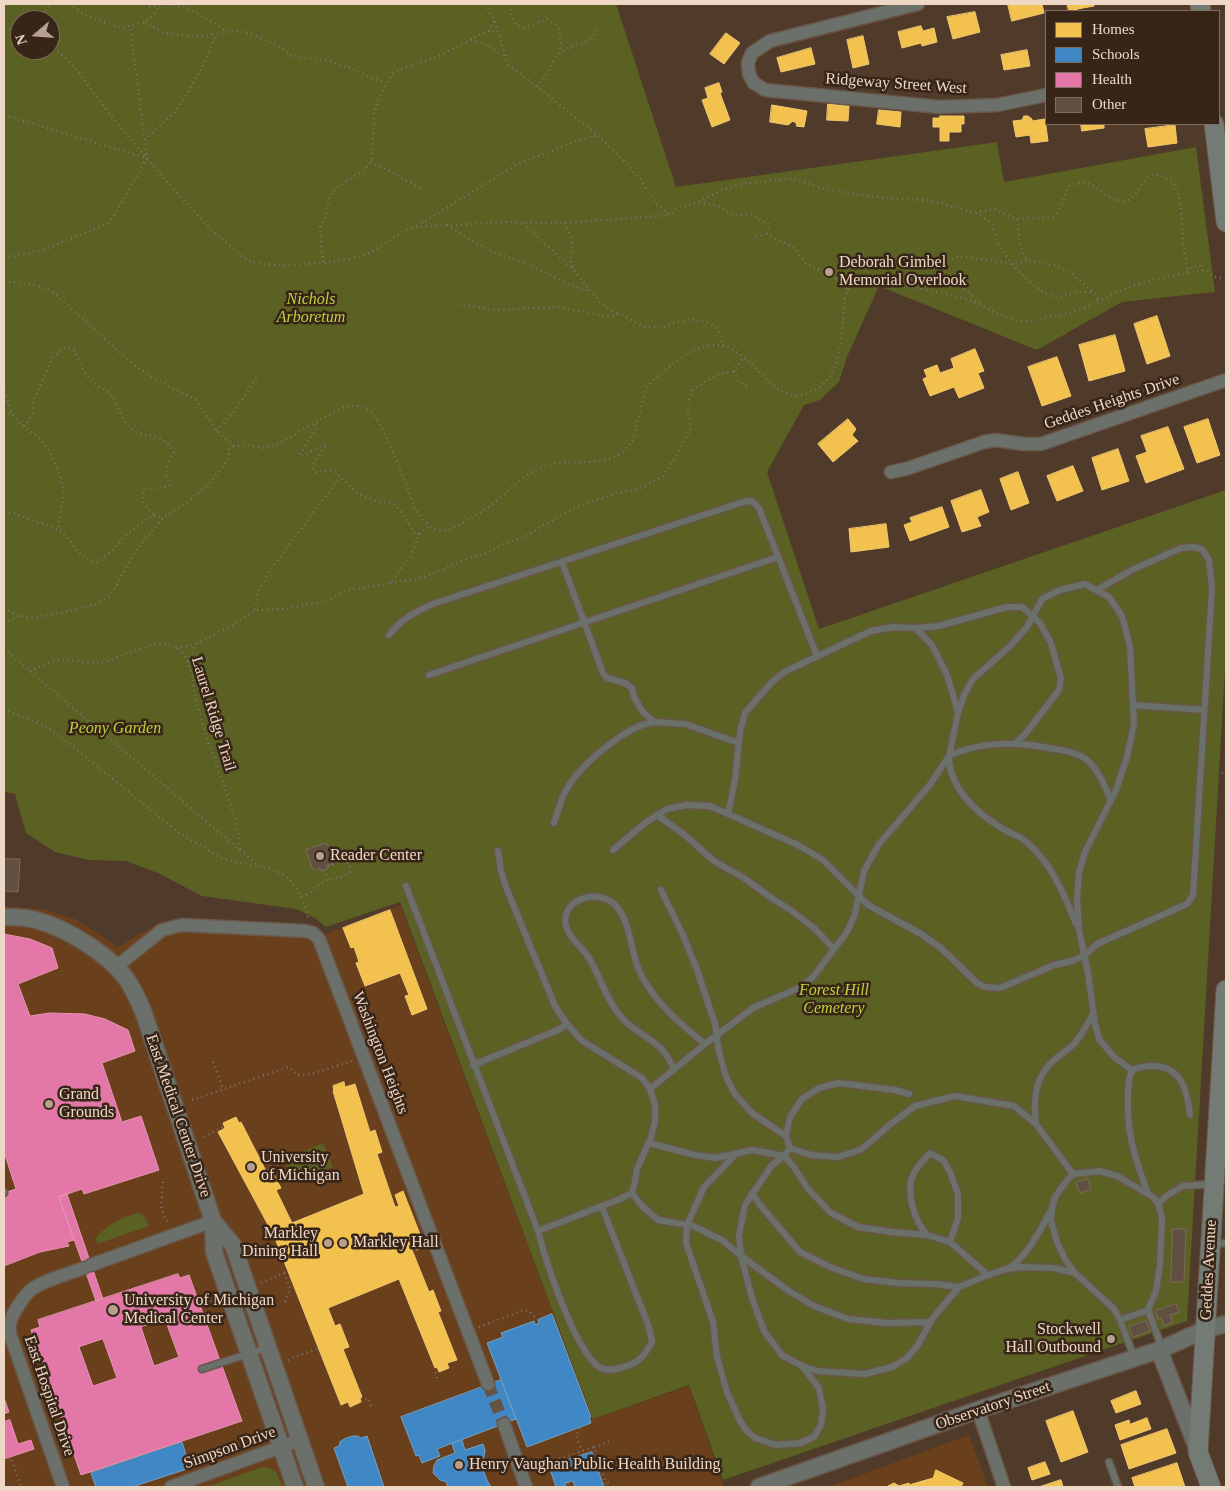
<!DOCTYPE html>
<html>
<head>
<meta charset="utf-8">
<style>
	body { margin:0 }
	#map { position:relative; width:1230px; height:1491px; overflow:hidden; background:#503a29; font-family:Georgia,serif }
	canvas { display:block }
	.frame { position:absolute; inset:0; border:5px solid #efd7c6; pointer-events:none }
	.legend { position:absolute; left:1045px; top:10px; width:175px; height:115px; box-sizing:border-box; background:#372518; border:1px solid #816c5e; margin:0; padding:6px 9px; list-style:none; font-size:15px; color:#efd7c6 }
	.legend li { display:flex; align-items:center; gap:10px; height:25px }
	.legend b { width:25px; border:1px solid #816c5e }
	.north { position:absolute; left:10px; top:10px; width:50px; height:50px; box-sizing:border-box; background:#372518; border:1px solid #816c5e; border-radius:50%; rotate:252deg; font-size:14px; font-weight:700; line-height:20px; text-align:center; color:#efd7c6 }
	.north::after { content:''; display:block; margin:auto; width:18px; height:22px; background:#b7a08f; clip-path:polygon(50% 0,100% 100%,50% 72%,0 100%) }
</style>
</head>
<body>
<div id="map">
<canvas width="1230" height="1491"></canvas>
<div class="frame"></div>
<ul class="legend">
<li><b style="height:14px;background:#f2c14e"></b>Homes</li>
<li><b style="height:14px;background:#3f88c5"></b>Schools</li>
<li><b style="height:14px;background:#e377a8"></b>Health</li>
<li><b style="height:14px;background:#614f41"></b>Other</li>
</ul>
<div class="north">N</div>
</div>
<script>
const g = document.querySelector('canvas').getContext('2d');
g.lineJoin = 'round';
function paint(path, color) {
  g.fillStyle = color;
  g.fill(path, 'evenodd');
}
function stroke(path, color, width, dash) {
  g.strokeStyle = color;
  g.lineWidth = width;
  g.lineCap = dash ? 'butt' : 'round';
  g.setLineDash(dash || []);
  g.stroke(path);
}
function drawText(font, color, halo, rows, align = 'center') {
  g.font = font + ' Georgia,serif';
  g.lineWidth = 5;
  g.setLineDash([]);
  g.textBaseline = 'middle';
  g.strokeStyle = halo;
  g.fillStyle = color;
  for (const [text, x, y, turn = 0] of rows) {
    g.save();
    g.translate(x, y);
    g.rotate((+turn || 0) * Math.PI / 180);
    g.textAlign = isNaN(turn) ? turn : align;
    if (halo) g.strokeText(text, 0, 0);
    g.fillText(text, 0, 0);
    g.restore();
  }
}
const built = new Path2D(`
	M400,905L593,1419L689,1386L724,1487H4V906L47,910L78,920L118,947L158,923L191,918L303,925L323,935Z
	M969,1435L988,1487H828Z`);
const green = new Path2D(`
	M4,4H616L676,187L997,142L1004,182L1196,147L1215,292L1122,302L1037,350L879,286L847,357L839,382L820,400L804,405L767,472L819,629L1226,490V652L1187,1321L723,1480L689,1385L593,1419L400,902L326,927L315,918L296,909L202,896L158,873L126,861L89,860L55,852L26,833L15,794L4,792ZM20,20H50V50H20Z
	M323,1143L333,1167L294,1183L284,1159Z
	M137,1213C145,1214 146,1219 149,1226L97,1244L96,1238C107,1224 121,1218 137,1213Z
	M267,1467L276,1472L283,1487H206L260,1468Z`);
const homes = new Path2D(`
	M1008,4H1042L1044,13L1012,21Z
	M1067,4H1096H1094V6L1077,9V11H1069Z
	M975,12L980,32L953,39L947,17Z
	M921,26L923,31L934,28L937,42L922,46L921,43L902,48L898,32Z
	M726,33L740,43L724,64L710,54Z
	M863,36L869,64L853,68L847,40Z
	M811,48L815,64L781,72L777,58Z
	M1027,50L1030,66L1004,70L1001,55Z
	M719,83L722,92L720,93L730,120L712,127L702,100L708,98L705,88Z
	M828,104L849,106L848,121L827,120Z
	M772,105L807,111L804,127L796,126L797,124L793,121L788,125L770,122Z
	M879,110L901,112L900,127L877,124Z
	M940,116H964V124H961V132H949V141H940V127H933V118H940Z
	M1024,116H1028L1032,119V121L1045,119L1048,141L1031,143L1030,135L1016,137L1013,121L1022,120Z
	M1081,124H1104V128L1082,131Z
	M1175,125L1177,143L1148,147L1145,129Z
	M1157,316L1170,356L1147,364L1134,324Z
	M1115,335L1125,371L1089,381L1079,345Z
	M975,349L984,371L978,373L984,388L959,398L954,387L930,396L923,379L927,377L924,370L937,365L940,373L954,368L951,359Z
	M1057,357L1071,396L1042,406L1028,367Z
	M848,419L856,429L852,435L858,441L833,462L818,444Z
	M1208,419L1220,455L1197,463L1184,427Z
	M1168,427L1184,469L1146,483L1136,456L1147,452L1141,436Z
	M1118,449L1129,481L1102,490L1092,458Z
	M1073,466L1083,491L1057,501L1047,476Z
	M1018,472L1029,503L1011,510L1000,479Z
	M981,490L989,512L977,517L981,526L962,532L951,501Z
	M942,507L949,527L910,541L904,525L912,522L910,518Z
	M886,524L889,547L851,552L849,529Z
	M390,910L427,1009L412,1015L405,996L409,995L400,973L365,986L356,963L359,962L354,947L351,948L343,928Z
	M344,1082L345,1087L355,1084L370,1132L375,1130L382,1152L377,1154L395,1207L399,1206L395,1195L403,1191L425,1247L416,1250L412,1238L408,1240L429,1292L433,1290L441,1311L438,1312L457,1360L447,1363L449,1368L439,1372L437,1367L435,1368L399,1279L328,1308L335,1326L340,1324L349,1347L343,1349L362,1397L360,1398L361,1402L350,1407L348,1402L341,1405L274,1236L218,1132L225,1128L223,1123L236,1117L239,1123L241,1122L266,1171L271,1169L281,1188L276,1190L292,1223L364,1194L333,1091H334L333,1086Z
	M1136,1391L1141,1404L1116,1413L1111,1401Z
	M1073,1411L1088,1452L1061,1462L1046,1421Z
	M1147,1418L1151,1429L1120,1440L1115,1425L1129,1420L1130,1424Z
	M1167,1429L1176,1453L1129,1469L1121,1445Z
	M1045,1462L1050,1474L1032,1480L1028,1468Z
	M1177,1463L1185,1487H1135L1132,1478Z
	M936,1470L963,1483L961,1487H886L894,1483L899,1486L909,1483V1485L933,1478Z
	M1061,1480L1063,1487H1039Z`);
const schools = new Path2D(`
	M552,1314L591,1417H589L591,1423L527,1447L487,1343L503,1337L501,1333L534,1321L535,1325L539,1323L538,1320Z
	M501,1380L516,1419L437,1449L440,1456L422,1463L419,1455L416,1456L401,1417Z
	M353,1436H358L361,1438L367,1436L384,1487H348L334,1448L339,1446L340,1442L344,1439Z
	M462,1440L465,1450L483,1444L485,1451L483,1462V1470L487,1480L491,1487H448L446,1482L440,1480L433,1473L434,1466L437,1460L455,1453L452,1444Z
	M182,1442L190,1468L132,1487H96L91,1473Z
	M592,1452L604,1487H575L573,1481L565,1483L566,1487H556L549,1466Z`);
const health = new Path2D(`
	M4,934L30,939L52,948L58,968L18,984L30,1016L50,1013L85,1014L105,1019L128,1030L135,1051L102,1063L122,1122L141,1116L159,1170L84,1194L82,1189L59,1197L74,1240L67,1242L69,1246L40,1252L4,1266V1193L16,1189L4,1152Z
	M67,1194L103,1299L96,1301L59,1197Z
	M178,1274L180,1278L189,1275L242,1421L81,1475L31,1330L40,1327L38,1320ZM165,1319L179,1357L154,1366L141,1327ZM103,1339L117,1378L93,1386L79,1347Z
	M4,1398L9,1412L4,1414Z
	M10,1420L18,1444L31,1440L34,1449L4,1459V1422Z`);
const building = new Path2D(`
	M327,843L334,863L326,866L327,869L321,871L320,868L313,870L306,850Z
	M4,859H20L18,892L4,891Z
	M1088,1179L1091,1189L1080,1193L1076,1183Z
	M1173,1229H1186L1184,1282H1171Z
	M1176,1304L1179,1312L1170,1315L1172,1322L1164,1326L1161,1318L1158,1319L1156,1311Z
	M1146,1321L1150,1331L1133,1337L1129,1327Z`);
const minorTunnel = new Path2D(`
	M488,1384L504,1424`);
const path = new Path2D(`
	M69,4L87,16L120,28L145,22L153,16L160,4
	M145,4L150,7C156,6 163,4 169,4C188,6 212,21 227,32
	M485,4L495,21L506,59L509,65L592,130L622,159L640,179L654,201L670,215L679,207L699,202L721,190L743,184L794,178L821,188L855,194L894,199L929,200L976,213L994,209L1017,219L1045,218L1052,217L1057,213L1063,201L1068,187C1095,172 1100,200 1122,201C1138,203 1140,179 1153,175C1158,173 1163,176 1167,179C1169,180 1171,181 1173,183C1182,193 1182,229 1183,243C1184,253 1188,262 1186,273
	M510,4C512,17 510,22 523,28L547,19L558,26L561,42L560,53
	M40,20L43,14L50,4
	M145,22L162,32L174,35L205,36L227,32L240,31L259,37L278,46L292,56L326,60L350,68L369,77L386,82
	M4,27L20,33
	M488,31L498,32
	M471,40C484,41 495,49 504,58
	M50,45C77,65 89,88 109,113C131,141 155,167 178,194C193,210 206,226 223,240C232,247 242,259 253,262C268,267 313,264 329,262C342,260 358,258 370,253C386,245 398,231 416,227L505,222L547,223L578,222L670,215
	M537,87L547,74L554,60L560,53L574,45L585,42L594,35L599,28
	M4,115L146,158
	M145,140L177,110L201,70L216,34
	M371,161L420,188
	M699,202L718,206L734,216C744,214 754,212 761,221L768,223L769,226L767,234L794,248L806,264L817,269L829,272L847,290
	M976,213C981,216 989,220 992,224C995,231 995,240 999,246C1008,261 1033,289 1049,295C1061,299 1064,295 1075,293C1082,291 1088,292 1094,293L1098,301
	M1017,219L1020,243L1024,256L1028,260L1053,265L1071,273L1094,293
	M523,223L577,274L600,302L610,310L620,314
	M565,223L572,240L570,261L575,271
	M447,225L473,242L496,253L526,263L547,273L567,284L591,291
	M417,226L514,166L568,144L597,135
	M756,237L767,234
	M4,258L43,250L107,224L110,222L147,158L130,26
	M323,262L320,226L325,217L330,196L337,187L365,170L372,159L374,112L381,94L392,74L399,70L436,57L488,31L495,21
	M1187,272L1191,267L1200,266L1203,271
	M936,277L945,262L958,256L1014,264L1028,260
	M4,282C23,282 35,284 53,292L133,364L153,378L196,400L217,431L234,446L246,445L263,448L276,445L345,406C353,406 360,405 368,410C384,421 407,488 415,509C421,516 428,527 437,530C445,532 453,528 460,524C472,518 483,511 494,503C506,493 528,472 542,467C571,456 609,472 630,444C635,439 636,428 638,421C641,410 643,397 648,387C652,379 677,361 686,355C746,315 761,407 806,394C842,383 841,339 844,309C844,301 845,291 852,286C869,276 954,294 974,302C989,308 1003,319 1020,321C1028,322 1037,320 1045,318C1056,316 1068,314 1079,310C1093,305 1105,297 1119,291C1143,281 1181,273 1206,270L1215,277L1226,279
	M921,289L936,277C954,278 970,294 983,305
	M459,304L493,310L558,307L606,316L622,314L634,322L646,327L660,328L677,322L694,319L708,323L718,329L721,335L723,347
	M734,371L738,381L750,388
	M4,386C6,395 8,405 12,412C17,424 31,431 40,439C52,451 59,472 63,488C66,503 57,515 59,530C76,542 72,555 96,563C108,556 116,546 125,536C134,528 144,521 154,515L163,518
	M4,413H12
	M315,424L317,428L299,455L303,456L319,447L327,445C321,452 313,460 313,470L316,472L333,470L358,494L377,501L393,503L400,510L415,534H419
	M24,426L32,415L34,399L44,378L52,358L65,348L74,350C79,361 84,375 94,383C100,388 107,389 112,396C118,404 122,420 129,427C145,441 160,429 174,452C167,466 163,471 170,485L162,488L144,489C141,502 144,506 154,515
	M217,431L236,409L257,377
	M4,512L13,513L59,530
	M390,583L423,578L467,559L485,554L503,544L524,537L576,507L617,493L641,488L663,476L673,461L691,428L687,407L693,389L717,375L734,371L744,356
	M4,608L18,616L30,618L61,613L97,604L110,596L137,549L163,518L189,501L210,483L228,460L229,449L234,446
	M255,610L258,593L268,573L340,477
	M4,623L18,616
	M176,648L196,644
	M4,649L260,867C265,868 270,869 275,871C295,878 305,900 308,919
	M188,662L196,644L237,623L255,610L286,609L325,601L348,590L390,583L410,558L419,534L430,525
	M30,671C40,666 54,659 66,659C76,660 89,665 99,663C121,659 158,634 179,649C191,659 192,680 195,695C201,722 210,748 220,774C228,799 239,824 240,851
	M4,709L47,727L70,744L179,833L223,859L259,867
	M1222,773H1226
	M344,861L348,855L352,851
	M324,870L328,880
	M301,896C313,893 311,890 318,885C328,878 341,879 350,872V867L346,862L342,861L327,867
	M213,1062L223,1089
	M192,1100L289,1067L297,1075L311,1074L352,1061
	M204,1137L224,1126
	M163,1182C162,1196 158,1213 169,1223
	M284,1273L290,1288L285,1302
	M261,1283L288,1271
	M479,1327L524,1310L530,1312L536,1318
	M288,1360L319,1348
	M437,1378L435,1371L438,1370
	M361,1401L368,1398L371,1406
	M580,1428L576,1436L582,1451
	M594,1447L610,1441
	M4,1460L11,1458L21,1487
	M531,1469L594,1447L607,1487
	M568,1483L570,1487
	M603,1484L612,1481`);
const service = new Path2D(`
	M562,562L603,673L607,678L625,683L632,688L634,697L642,711L654,722L685,724L739,743
	M915,628L932,645L947,675L958,712
	M389,635C403,618 413,613 433,604L743,502L752,501L759,508L817,656
	M429,675L778,557
	M1133,705L1204,710
	M728,814L735,780L740,732L745,713L771,683L784,672L871,631L893,627L915,628L939,626L1007,607H1022L1040,623L1051,643L1061,679L1059,690L1026,733L1016,743
	M657,815L686,836L714,861L744,878L773,899L792,911L815,929L834,949
	M554,823C557,814 560,803 564,794C577,767 625,726 654,722
	M613,850L645,823L667,809L687,805L710,806L798,845L823,860L868,905L921,934L941,948L977,983L985,987L1000,988L1054,965L1072,961L1085,955L1097,944L1187,904L1193,895L1212,588L1209,560L1202,549L1192,547L1181,548L1132,570L1097,590
	M498,851L501,871L507,890L555,1006L567,1024L581,1040L642,1078L650,1089L655,1105V1122L651,1137L637,1169L635,1182L632,1193L620,1199L538,1231
	M406,886L538,1231C546,1262 574,1349 599,1367C606,1372 617,1369 624,1367C640,1362 644,1356 652,1342L649,1327L602,1207
	M661,890L682,933L696,967L715,1024L719,1052L726,1077L735,1094L752,1113L786,1136L790,1148L784,1156L772,1165L745,1205L739,1236L741,1256L752,1298L764,1331L782,1355L802,1366L817,1371L865,1374L892,1367L907,1358L918,1345L932,1319L959,1287L988,1275L1003,1270L1020,1267L1054,1268L1075,1273
	M1076,924C1068,903 1055,873 1040,856C1035,850 1028,842 1021,838C1014,834 1007,832 1000,827C975,812 949,787 949,756C983,740 1019,742 1055,749C1064,750 1080,754 1087,760C1098,769 1105,787 1111,800
	M473,1065L558,1030L567,1024
	M674,1070C662,1038 641,1039 622,1018C606,1000 600,975 587,955C581,947 573,941 568,931C554,902 598,884 617,907C631,924 630,948 638,968C651,999 679,1023 705,1044
	M650,1089L705,1044L753,1008L801,987L813,977L847,932L855,914L864,871L879,844L929,786L949,756L958,713L964,695L973,679L1010,646L1027,627L1042,599L1060,590L1085,584L1109,597L1122,616L1130,647L1134,724L1127,757L1116,790L1085,852L1079,872L1077,899L1079,930L1088,973L1095,1024L1099,1039L1114,1057L1133,1071
	M1036,1124C1033,1102 1035,1078 1052,1062C1059,1055 1067,1051 1074,1044C1082,1035 1087,1024 1093,1014
	M786,1136L790,1117L802,1099L819,1088L839,1083L895,1090L909,1094
	M649,1143L695,1155L716,1158L752,1150L784,1156L794,1167L808,1189L831,1213L858,1227L892,1232L927,1235L950,1242L988,1275
	M790,1148L811,1155L838,1157L860,1150L875,1138L888,1126L915,1106L955,1096L1014,1106L1036,1124L1073,1174
	M735,1155L704,1187L687,1225L686,1243L713,1322L717,1357L727,1392L740,1421L746,1430L755,1438L776,1445L800,1443L814,1437L821,1425L823,1409L819,1388L802,1366
	M4,1192V1193
	M632,1193L641,1205L658,1220L693,1226L722,1240L741,1256L789,1291L814,1306L848,1319L887,1323L931,1322
	M752,1193L760,1205L800,1252L830,1267L863,1279L898,1283L935,1284L959,1287
	M1148,1193C1134,1157 1126,1131 1128,1092C1129,1086 1128,1079 1131,1073C1135,1067 1142,1067 1149,1066C1181,1064 1187,1089 1190,1115
	M1158,1203L1153,1197L1117,1176L1100,1171L1073,1174L1064,1184L1055,1197L1052,1208L1051,1221L1057,1242L1065,1259L1075,1273L1114,1309L1120,1320L1148,1310L1156,1291L1160,1265L1162,1218L1158,1203L1169,1194L1183,1186L1212,1184
	M927,1235C915,1221 905,1193 913,1175C917,1166 924,1160 930,1153L944,1161L950,1172L958,1194V1218L950,1242
	M1212,1244L1226,1243
	M1007,1269C1025,1260 1041,1229 1050,1212
	M1148,1310L1162,1348
	M1120,1320L1134,1357
	M202,1369L266,1348
	M1109,1462L1118,1487`);
const minor = new Path2D(`
	M918,4L770,41L752,53L748,63L749,74L754,83L765,90L940,107L997,105L1046,95
	M891,472L906,469L984,442L995,440L1024,444H1041L1226,380
	M116,967L162,930L182,925L305,931L313,933L319,939L488,1384
	M91,1265L213,1221
	M978,1410L1004,1487
	M504,1424L526,1487
	M63,1487L11,1337C8,1327 10,1320 15,1311C20,1303 25,1294 32,1289C47,1279 68,1274 84,1268
	M171,1487L300,1440`);
const tertiary = new Path2D(`
	M4,917C12,917 22,917 31,919C62,925 113,956 129,983C135,992 139,1002 143,1011L213,1221L214,1252L295,1487
	M213,1221L233,1245L316,1487
	M1159,1350L1198,1450
	M759,1487L978,1410L1162,1349L1206,1329L1226,1324`);
const secondary = new Path2D(`
	M1200,4L1201,11
	M1214,124L1226,222
	M1211,1487L1198,1452L1226,990`);
const markers = [
	[829,272,5,"#b7a08f"],
	[320,856,5,"#b7a08f"],
	[49,1104,5,"#b7a08f"],
	[251,1167,5,"#b7a08f"],
	[328,1243,5,"#b7a08f"],
	[343,1243,5,"#b7a08f"],
	[113,1310,6,"#b7a08f"],
	[1111,1339,5,"#b7a08f"],
	[459,1465,5,"#b7a08f"]
];
const streetNames = [
	["Ridgeway Street West",896,84,4],
	["Geddes Heights Drive",1112,402,-19],
	["Laurel Ridge Trail",213,714,73],
	["Washington Heights",380,1053,69],
	["East Medical Center Drive",178,1116,71],
	["Geddes Avenue",1209,1270,-87],
	["East Hospital Drive",49,1396,71],
	["Observatory Street",993,1406,-19],
	["Simpson Drive",230,1448,-20]
];
const poiNames = [
	["Deborah Gimbel",839,263],
	["Memorial Overlook",839,281],
	["Reader Center",330,856],
	["Grand",59,1095],
	["Grounds",59,1113],
	["University",261,1158],
	["of Michigan",261,1176],
	["Markley",318,1234,"right"],
	["Dining Hall",318,1252,"right"],
	["Markley Hall",353,1243],
	["University of Michigan",124,1301],
	["Medical Center",124,1319],
	["Stockwell",1101,1330,"right"],
	["Hall Outbound",1101,1348,"right"],
	["Henry Vaughan Public Health Building",469,1465]
];
const parkNames = [
	["Nichols",311,300],
	["Arboretum",311,318],
	["Peony Garden",115,729],
	["Forest Hill",834,991],
	["Cemetery",834,1009]
];
paint(built, '#693f1c');
paint(green, '#5b6023');
paint(homes, '#f2c14e');
stroke(homes, '#f1c872', 1);
paint(schools, '#3f88c5');
stroke(schools, '#74a0c5', 1);
paint(health, '#e377a8');
stroke(health, '#e794b1', 1);
paint(building, '#614f41');
stroke(building, '#7d6a5c', 1);
stroke(minorTunnel, '#685241', 12, [12, 6]);
stroke(service, '#695749', 9);
stroke(minor, '#695749', 15);
stroke(tertiary, '#695749', 19);
stroke(secondary, '#695749', 21);
stroke(path, '#797670', 2.5, [1, 4]);
stroke(service, '#6b706b', 6);
stroke(minor, '#6b706b', 12);
stroke(tertiary, '#6b706b', 16);
stroke(secondary, '#747b75', 19);
for (const [x, y, r, color] of markers) {
  const dot = new Path2D();
  dot.arc(x, y, r, 0, 2 * Math.PI);
  g.fillStyle = color;
  g.fill(dot);
  stroke(dot, '#372518', 2);
}
drawText('16px', '#efd7c6', '#372518', streetNames);
drawText('16px', '#efd7c6', '#372518', poiNames, 'left');
drawText('italic 16px', '#bed23c', '#372518', parkNames);
</script>
</body>
</html>
